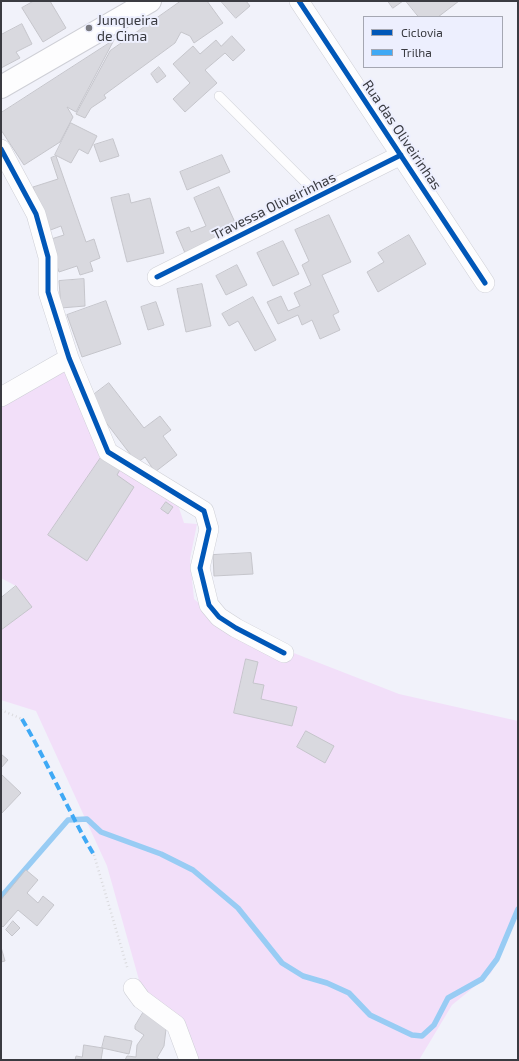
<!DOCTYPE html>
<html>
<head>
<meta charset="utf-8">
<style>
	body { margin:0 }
	#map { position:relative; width:519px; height:1061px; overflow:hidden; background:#f1f2fa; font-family:"Exo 2",sans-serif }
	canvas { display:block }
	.frame { position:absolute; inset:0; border:2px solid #3a3b41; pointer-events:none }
	.legend { position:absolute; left:363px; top:16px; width:140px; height:52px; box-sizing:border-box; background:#edeffe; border:1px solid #a5a7b2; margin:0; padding:5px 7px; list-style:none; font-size:12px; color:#3a3b41 }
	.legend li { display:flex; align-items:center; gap:8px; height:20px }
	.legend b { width:20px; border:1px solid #a5a7b2 }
</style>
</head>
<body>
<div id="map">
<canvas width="519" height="1061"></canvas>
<div class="frame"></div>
<ul class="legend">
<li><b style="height:5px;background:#0057b8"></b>Ciclovia</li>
<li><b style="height:5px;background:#3fa9f5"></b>Trilha</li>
</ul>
</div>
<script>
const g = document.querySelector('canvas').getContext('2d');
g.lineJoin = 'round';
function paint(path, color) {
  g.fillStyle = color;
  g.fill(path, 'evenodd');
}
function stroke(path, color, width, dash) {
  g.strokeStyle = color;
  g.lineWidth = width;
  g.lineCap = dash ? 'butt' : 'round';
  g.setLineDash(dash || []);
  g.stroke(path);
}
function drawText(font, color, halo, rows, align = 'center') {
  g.font = font + ' "Exo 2",sans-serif';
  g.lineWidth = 4;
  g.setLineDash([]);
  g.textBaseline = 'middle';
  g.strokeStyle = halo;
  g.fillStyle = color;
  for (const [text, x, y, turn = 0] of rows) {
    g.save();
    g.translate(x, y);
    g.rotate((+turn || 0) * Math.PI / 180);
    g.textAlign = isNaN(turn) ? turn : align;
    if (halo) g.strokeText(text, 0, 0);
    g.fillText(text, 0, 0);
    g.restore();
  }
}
const green = new Path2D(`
	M67,366L102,456L178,505L184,523L197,524L190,559L194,599L227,627L399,694L518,721V916L491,973L452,1005L419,1060H197L141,987L107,866L36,711L1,700V630L31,607L16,586L1,578V404Z`);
const stream = new Path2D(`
	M1,897L68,820L87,819L101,832L161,854L193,870L238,908L282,963L303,976L327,983L349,993L370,1015L412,1035L422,1036L434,1025L448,998L482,979L497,959L518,909`);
const building = new Path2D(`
	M34,1H50L66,28L43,42L22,8Z
	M181,1H207L223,23L194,43L190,36L181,32L175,43L104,95L106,98L91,108L85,118L76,114L110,51Z
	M221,1H246L250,6L236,18Z
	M388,1H403L393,8Z
	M406,1H459L438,17H419Z
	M22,24L32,44L16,52L20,58L1,68V35Z
	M232,36L245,50L233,61L225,53L205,70L217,83L185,112L173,99L190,83L173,64L193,46L200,54L216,40L221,46Z
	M114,40L76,112L67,107L73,117L60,142L24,165L1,130V113Z
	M159,67L166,76L157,83L151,74Z
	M71,123L97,136L88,154L79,149L71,163L55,155Z
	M113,139L119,156L100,162L94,145Z
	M222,155L230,172L187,190L180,172Z
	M56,156L86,242L94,239L100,258L90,262L93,271L80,275L77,266L59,272L48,240L64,235L61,226L48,231L33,187L58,179L51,158Z
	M219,187L238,229L188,260L176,232L189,227L191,232L206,226L194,198Z
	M129,194L131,203L150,198L164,253L127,262L111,198Z
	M329,215L351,262L322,275L339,312L333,315L340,330L320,339L312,320L302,325L298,315L278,324L267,302L281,296L288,311L300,306L294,293L311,285L302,265L309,261L295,230Z
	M409,235L426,264L378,292L367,272L384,262L378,253Z
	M283,241L299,274L273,286L257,253Z
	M237,265L247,285L226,295L216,276Z
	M84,279L85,306L61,308L59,281Z
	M202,284L211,326L186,332L177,289Z
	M253,297L276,340L255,351L238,321L229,326L222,314Z
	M106,301L121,344L82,357L67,315Z
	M156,302L164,325L148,330L141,307Z
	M109,383L144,428L160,416L171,430L163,436L177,455L155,472L145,457L137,463L88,399Z
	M102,456L122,466L117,475L134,487L87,561L48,535Z
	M166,502L173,507L168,514L161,509Z
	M251,553L253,574L214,576L213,555Z
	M16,586L32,607L1,630V598Z
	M246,659L258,662L253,683L264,685L261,699L297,707L292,726L234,713Z
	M306,731L334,746L325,763L297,747Z
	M1,754L8,760L1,768Z
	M1,774L21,793L1,814Z
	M26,870L38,880L27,893L38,903L43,896L54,905L37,926L18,910L3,927L1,925V900Z
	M13,921L20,928L12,936L6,930Z
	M1,947L5,961L1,962Z
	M146,1008L170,1022L166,1029L164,1046L157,1058L161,1060H125L127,1056L136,1057L137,1045L144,1035L135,1029V1026Z
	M105,1036L132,1041L129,1054L102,1048Z
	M84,1045L103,1048L101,1060H75L76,1056L82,1057Z`);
const path = new Path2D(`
	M1,710L22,719
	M94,855L128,970`);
const service = new Path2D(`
	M219,96L319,196`);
const minor = new Path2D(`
	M299,1L485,283
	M1,149L36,214L48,257V292L69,358L108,452L204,511L209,529L200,568L209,605L219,617L236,628L284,653
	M157,277L401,155
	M1,397L69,358
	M133,988L141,999L176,1025L189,1060`);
const secondary = new Path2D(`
	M1,87L150,1`);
const quiet = new Path2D(`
	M22,719C48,763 68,811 94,855`);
const cycleway = new Path2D(`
	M299,1L485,283
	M1,149L36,214L48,257V292L69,358L108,452L204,511L209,529L200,568L209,605L219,617L236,628L284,653
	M157,277L401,155`);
const markers = [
	[89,28,4,"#7a7b82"]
];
const poiNames = [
	["Junqueira",97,20],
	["de Cima",97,36]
];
const streetNames = [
	["Rua das Oliveirinhas",402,135,56],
	["Travessa Oliveirinhas",274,206,-26]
];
paint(green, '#f2dff9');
stroke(stream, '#98ccf4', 5.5);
paint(building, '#d9d9df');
stroke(building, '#c5c5cb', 1);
stroke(service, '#cecfd6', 10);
stroke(minor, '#cecfd6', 20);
stroke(secondary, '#cecfd6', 24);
stroke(path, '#dadadd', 2.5, [1, 3]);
stroke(service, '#fdfdfe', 9);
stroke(minor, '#fdfdfe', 19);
stroke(secondary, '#fdfdfe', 22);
stroke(quiet, '#3fa9f5', 4, [8, 4]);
stroke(cycleway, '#0057b8', 5);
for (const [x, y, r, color] of markers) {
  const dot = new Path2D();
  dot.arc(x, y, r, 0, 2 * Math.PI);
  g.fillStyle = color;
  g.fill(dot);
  stroke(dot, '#edeffe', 1.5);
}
drawText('14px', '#3a3b41', '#edeffe', poiNames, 'left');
drawText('14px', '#3a3b41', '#edeffe', streetNames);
</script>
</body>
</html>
